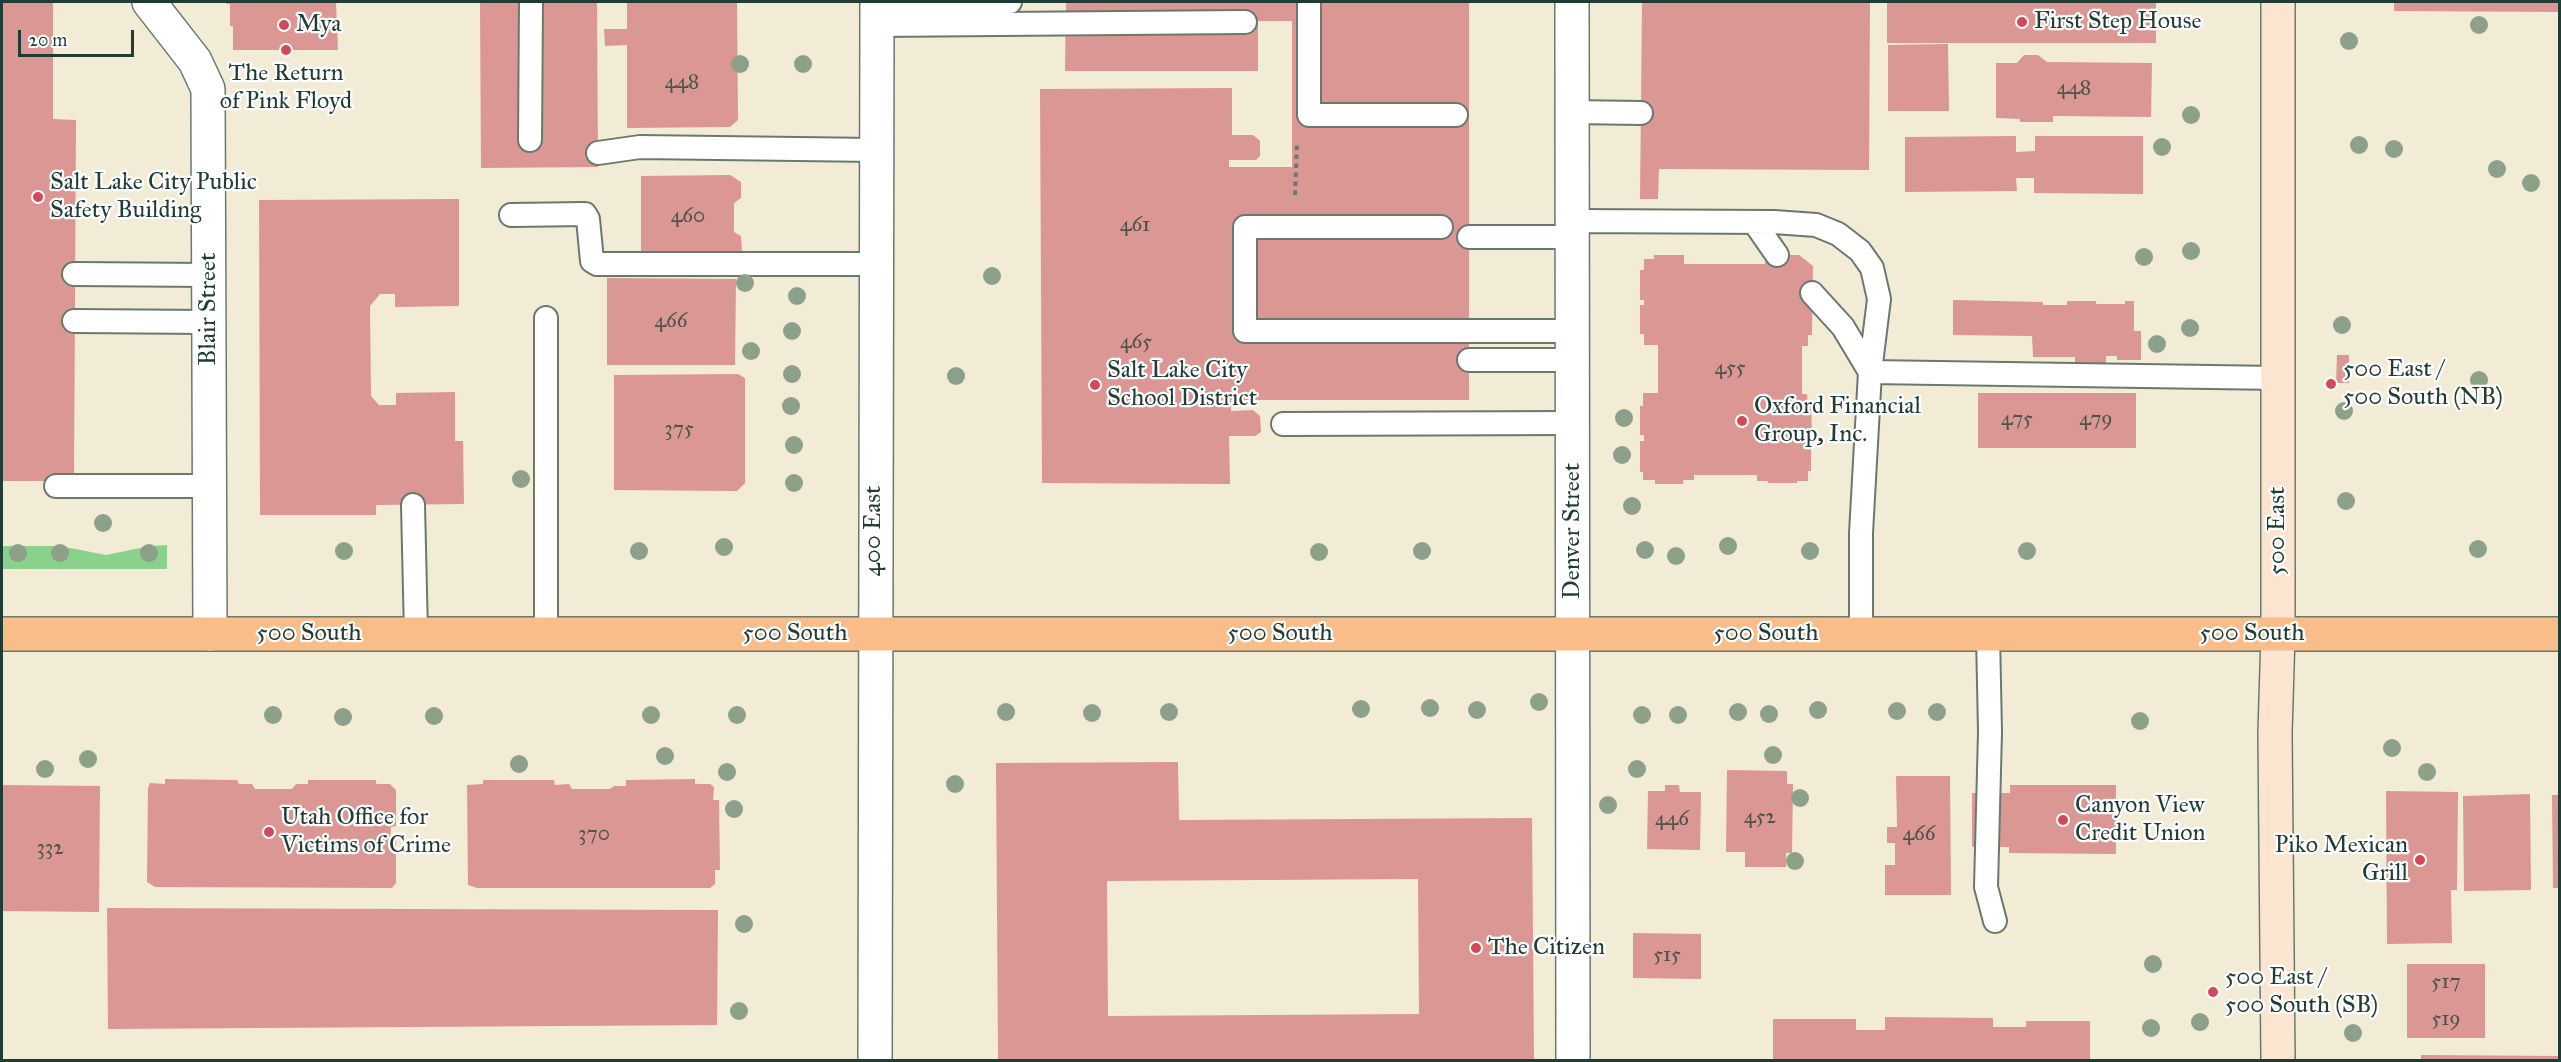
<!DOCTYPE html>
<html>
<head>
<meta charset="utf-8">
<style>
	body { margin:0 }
	#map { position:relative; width:2561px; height:1062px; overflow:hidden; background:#f2ecd7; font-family:"IM FELL Great Primer",serif }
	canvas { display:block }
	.frame { position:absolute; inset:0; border:3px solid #1f3d34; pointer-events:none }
	.scale { position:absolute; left:18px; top:30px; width:116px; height:27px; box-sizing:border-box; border:3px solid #1f3d34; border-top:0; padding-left:8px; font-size:18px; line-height:21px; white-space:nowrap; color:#1f3d34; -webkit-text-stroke:4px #fff; paint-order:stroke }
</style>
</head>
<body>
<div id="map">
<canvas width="2561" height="1062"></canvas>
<div class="frame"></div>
<div class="scale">20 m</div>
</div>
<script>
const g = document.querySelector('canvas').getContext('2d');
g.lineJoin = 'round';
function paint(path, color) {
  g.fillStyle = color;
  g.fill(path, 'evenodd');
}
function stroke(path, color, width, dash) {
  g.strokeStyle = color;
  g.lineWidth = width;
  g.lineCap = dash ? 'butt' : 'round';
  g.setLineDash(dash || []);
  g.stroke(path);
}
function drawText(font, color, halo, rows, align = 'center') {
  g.font = font + ' "IM FELL Great Primer",serif';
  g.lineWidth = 4.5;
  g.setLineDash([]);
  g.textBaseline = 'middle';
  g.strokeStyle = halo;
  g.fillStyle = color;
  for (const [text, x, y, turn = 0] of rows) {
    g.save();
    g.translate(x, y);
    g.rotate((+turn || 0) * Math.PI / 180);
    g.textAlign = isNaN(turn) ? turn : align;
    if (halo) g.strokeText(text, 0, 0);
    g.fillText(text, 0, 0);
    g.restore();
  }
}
const green = new Path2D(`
	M167,545V569H2V546H60L106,555L150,546Z`);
const building = new Path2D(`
	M2,2H53V119L76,120L74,481H2Z
	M226,2H336L338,50H233V26H230V4H226Z
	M480,2H597L598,167L481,168Z
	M627,2H737L738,120L730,127L627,128V45L605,46L604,29H627Z
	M1066,2H1469V400H1231V411L1253,410L1260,416L1261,432L1255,436H1229L1230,484L1042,483L1040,89L1232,88V135H1253L1260,141V156L1256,160H1229V167H1292V21H1258V71H1065Z
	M1642,2H1870L1869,170L1659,169L1658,199H1640Z
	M1887,2H2156V43H1887Z
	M2394,2H2560V12L2394,11Z
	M1948,44L1949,111H1888V45Z
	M2024,55H2038L2047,62L2152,63L2151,117L2053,116V122H2020V119L1996,118V63H2017Z
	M2016,136V152L2035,151V136H2143V194L2034,193V178H2016L2017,191L1905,192V137Z
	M730,175L741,182V198L734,203V232L741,236L742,252L731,259H641V176Z
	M459,199V306L395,307V294H380L370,306L371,396L379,405H396V393L455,392V441H463L464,504L376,505V515H260L259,200Z
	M1654,255H1684V264H1765V255H1799L1813,266L1812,335H1808V346H1802V394H1807L1808,405H1811L1812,434H1808V441H1811V471H1808V481H1797V483H1768V481H1757V475H1694V480H1683V484H1655V480H1643V472H1640V441H1644V435H1640V406H1643V393H1658V345H1644V334H1640V305H1644V300H1640V270H1644V259H1654Z
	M607,278L736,279L735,365H607Z
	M1953,300L2043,302V305H2067V301H2096V304H2125V301H2134V331H2141V360H2117V356H2106V364L2075,363V357H2033L2032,336L1953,335Z
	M2337,355H2349V383H2336Z
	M738,374L745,378V483L737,491L614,490V375Z
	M1978,393H2136V448H1978Z
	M1178,762L1179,820L1532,818L1534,1060H998L996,763ZM1418,879L1419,1014L1108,1016L1107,881Z
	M1727,770L1787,771V784H1793L1792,853H1786V867H1745V852H1726Z
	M1896,776H1950L1951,895H1885V865H1895V843H1887V827H1897Z
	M165,779L237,780L239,784H252L255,789H292L296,784H308V780H376V784H390L396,790V826L391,827L390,842L396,841V883L392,888L155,887L147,882L148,788L150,783L165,784Z
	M695,779V784H710L714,787L713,800H719L720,870H715V884L710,888H477L468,885L467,785L483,784V780H554L555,785L569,784L572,789H610L614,786H626V780Z
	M2,785L100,786L99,912L2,911Z
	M1665,785H1679L1680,792H1701L1700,850L1647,849L1648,791H1665Z
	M2010,785H2116V854L2009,853V847H1972V793H2010Z
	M2386,791L2458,792L2457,890H2451L2452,943L2387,944Z
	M2530,794L2531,890L2464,891L2463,796Z
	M2552,795H2560V888H2553Z
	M107,908L718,910L717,1025L108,1029Z
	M1633,933L1701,934V979L1633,978Z
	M2407,964H2485V1038H2407Z
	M1885,1017L1993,1018V1027H2026V1021H2090V1060H1773V1019H1856V1030H1885Z
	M2421,1055L2560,1056V1060H2421Z`);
const path = new Path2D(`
	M1295,195L1297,143`);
const lane = new Path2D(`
	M1309,2V115H1456
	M877,3L1010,2
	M877,25L1245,22
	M1572,112L1641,113
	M530,140L531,2
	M598,153L640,147L876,150
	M511,215L585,214L588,219L592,261L597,264H875
	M1572,221L1774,222L1816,225L1838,234L1860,251L1872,268L1879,299L1870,372L1861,533V634
	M1754,222L1777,255
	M1441,227H1245V331H1572
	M1469,237H1572
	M74,274L209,275
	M1812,293L1843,327L1870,372L2278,378
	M546,318V634
	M74,321L209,322
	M1469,360H1572
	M1283,424L1572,423
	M56,486H209
	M413,505L416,634
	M1988,634L1990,732L1986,887L1995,921`);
const street = new Path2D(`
	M149,2L195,61L208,89L210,634
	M1572,2L1573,1060
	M875,1060L877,2`);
const secondary = new Path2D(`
	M2278,1060L2275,733L2278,634V2`);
const primary = new Path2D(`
	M2,634H2560`);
const trees = [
	[2479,25],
	[2349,41],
	[740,64],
	[803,64],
	[2191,115],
	[2359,145],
	[2162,147],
	[2394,149],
	[2497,169],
	[2531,183],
	[2191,251],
	[2144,257],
	[992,276],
	[745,283],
	[797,296],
	[2342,325],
	[2190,328],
	[792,331],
	[2157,344],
	[751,351],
	[792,374],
	[956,376],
	[2479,380],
	[791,406],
	[2344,411],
	[1624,418],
	[794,445],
	[1622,455],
	[521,479],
	[794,483],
	[2346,501],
	[1632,506],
	[103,523],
	[1728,546],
	[724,547],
	[2478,549],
	[1645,550],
	[344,551],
	[639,551],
	[1422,551],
	[1810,551],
	[2027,551],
	[1319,552],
	[18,553],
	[60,553],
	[149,553],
	[1676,556],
	[1539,702],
	[1430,708],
	[1361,709],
	[1477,710],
	[1818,710],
	[1897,711],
	[1006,712],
	[1169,712],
	[1738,712],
	[1937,712],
	[1092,713],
	[1769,714],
	[273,715],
	[651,715],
	[737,715],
	[1642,715],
	[1678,715],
	[434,716],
	[343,717],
	[2140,721],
	[2392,748],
	[1773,755],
	[665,756],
	[88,759],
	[519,764],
	[45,769],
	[1637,769],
	[727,772],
	[2427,772],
	[955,784],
	[1800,798],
	[1608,805],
	[734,809],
	[1795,861],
	[744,924],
	[2153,964],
	[739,1011],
	[2200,1022],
	[2151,1028],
	[2353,1033]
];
const markers = [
	[2022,22,6,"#d1495b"],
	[284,25,6,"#d1495b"],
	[286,50,6,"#d1495b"],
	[38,197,6,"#d1495b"],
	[2331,384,6,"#d1495b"],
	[1095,385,6,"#d1495b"],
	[1742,421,6,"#d1495b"],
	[2063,820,6,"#d1495b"],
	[269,832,6,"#d1495b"],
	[2420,860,6,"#d1495b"],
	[1476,948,6,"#d1495b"],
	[2213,992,6,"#d1495b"]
];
const numberNames = [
	["448",682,83],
	["448",2074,89],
	["460",688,217],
	["461",1135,226],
	["466",671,322],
	["465",1136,343],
	["455",1730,369],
	["475",2017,420],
	["479",2096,420],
	["375",679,430],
	["452",1760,818],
	["446",1672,820],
	["370",594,835],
	["466",1919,835],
	["332",50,849],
	["515",1667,956],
	["517",2446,983],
	["519",2446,1020]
];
const poiNames = [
	["First Step House",2034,22],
	["Mya",296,25],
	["The Return",286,74,"center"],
	["of Pink Floyd",286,102,"center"],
	["Salt Lake City Public",50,183],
	["Safety Building",50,211],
	["500 East /",2343,370],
	["500 South (NB)",2343,398],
	["Salt Lake City",1107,371],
	["School District",1107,399],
	["Oxford Financial",1754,407],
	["Group, Inc.",1754,435],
	["Canyon View",2075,806],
	["Credit Union",2075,834],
	["Utah Office for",281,818],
	["Victims of Crime",281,846],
	["Piko Mexican",2408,846,"right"],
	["Grill",2408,874,"right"],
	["The Citizen",1488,948],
	["500 East /",2225,978],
	["500 South (SB)",2225,1006]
];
const streetNames = [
	["Blair Street",209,309,-90],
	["400 East",874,531,-90],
	["Denver Street",1573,531,-90],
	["500 East",2278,531,-90],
	["500 South",309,634],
	["500 South",795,634],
	["500 South",1280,634],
	["500 South",1766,634],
	["500 South",2252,634]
];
paint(green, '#8ad18c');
paint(building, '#da9793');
stroke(lane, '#697a6d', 26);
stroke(street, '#697a6d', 36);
stroke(secondary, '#697a6d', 36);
stroke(primary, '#697a6d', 36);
stroke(path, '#697a6d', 4, [4.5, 4.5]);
stroke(lane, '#fff', 22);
stroke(street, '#fff', 33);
stroke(secondary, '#fce5d0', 33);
stroke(primary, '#f8bd89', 33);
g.fillStyle = '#8da089';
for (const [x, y] of trees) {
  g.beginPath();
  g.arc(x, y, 9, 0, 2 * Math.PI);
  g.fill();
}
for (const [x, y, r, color] of markers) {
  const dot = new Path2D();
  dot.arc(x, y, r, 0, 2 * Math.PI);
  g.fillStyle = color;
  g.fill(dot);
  stroke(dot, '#fff', 2);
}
drawText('21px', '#4e544c', null, numberNames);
drawText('24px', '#1f3d34', '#fff', poiNames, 'left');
drawText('24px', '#1f3d34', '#fff', streetNames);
</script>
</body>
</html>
